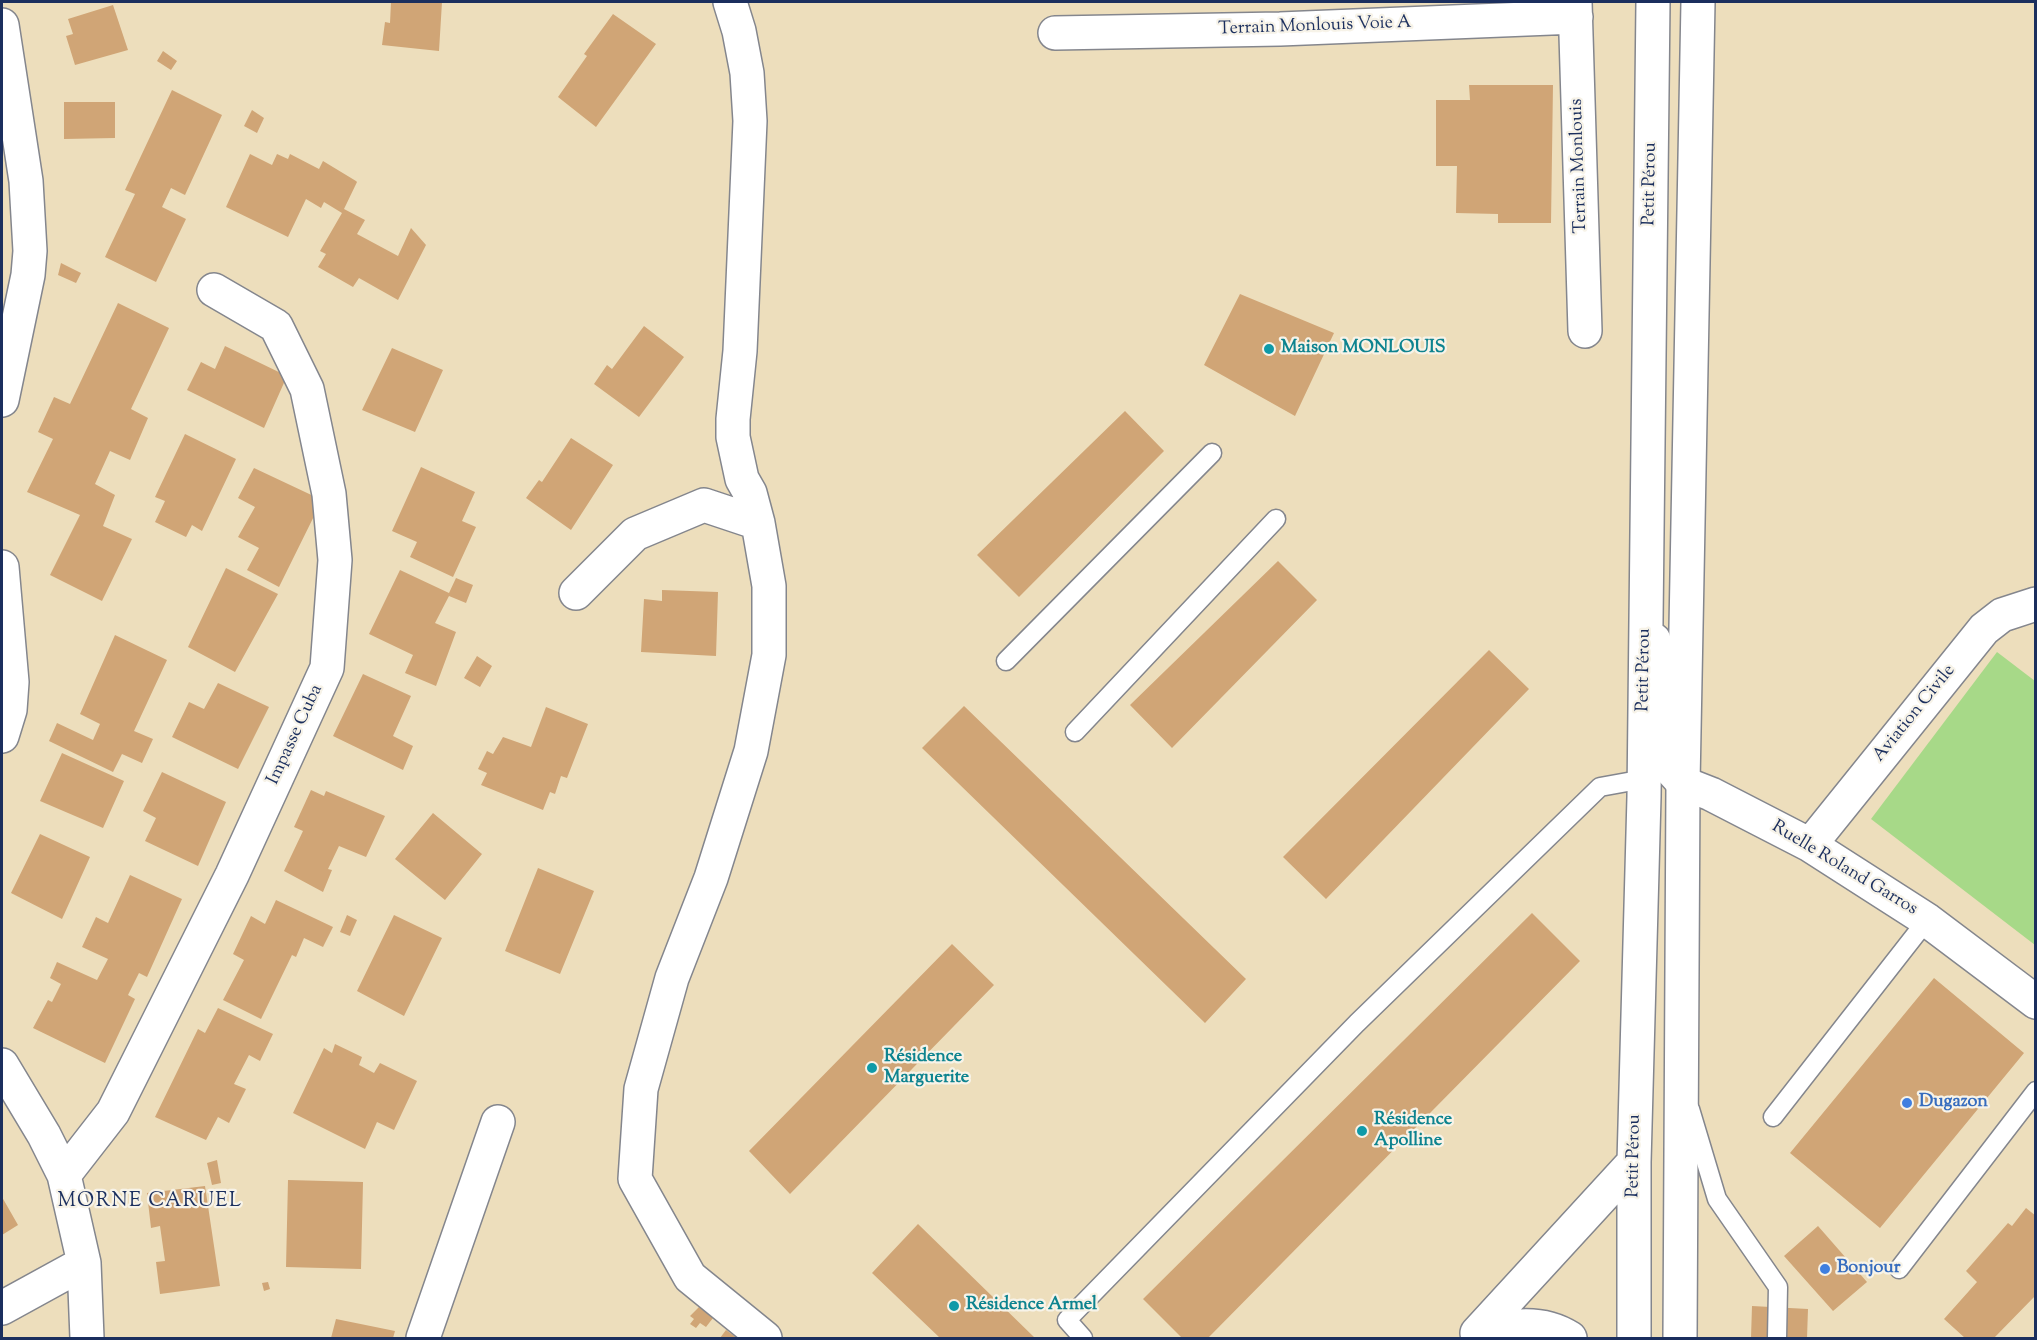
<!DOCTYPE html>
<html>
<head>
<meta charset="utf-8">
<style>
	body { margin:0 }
	#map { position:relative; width:2037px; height:1340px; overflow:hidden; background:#eddebc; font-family:"Sorts Mill Goudy",serif }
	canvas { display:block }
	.frame { position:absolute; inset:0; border:3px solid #1b2f5e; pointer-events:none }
</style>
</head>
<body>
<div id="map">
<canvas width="2037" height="1340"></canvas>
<div class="frame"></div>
</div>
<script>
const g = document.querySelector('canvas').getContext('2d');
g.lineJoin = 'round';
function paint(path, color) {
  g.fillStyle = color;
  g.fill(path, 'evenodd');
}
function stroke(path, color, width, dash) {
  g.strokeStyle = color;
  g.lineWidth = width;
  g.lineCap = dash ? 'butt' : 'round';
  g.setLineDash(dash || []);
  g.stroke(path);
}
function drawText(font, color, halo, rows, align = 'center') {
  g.font = font + ' "Sorts Mill Goudy",serif';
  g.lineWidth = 4.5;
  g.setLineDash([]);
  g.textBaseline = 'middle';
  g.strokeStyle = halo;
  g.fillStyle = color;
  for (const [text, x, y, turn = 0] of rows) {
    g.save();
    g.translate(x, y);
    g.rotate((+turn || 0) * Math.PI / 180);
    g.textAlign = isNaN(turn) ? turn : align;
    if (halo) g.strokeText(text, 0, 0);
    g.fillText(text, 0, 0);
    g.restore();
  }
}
const green = new Path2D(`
	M1997,652L2035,681V945L1871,819Z`);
const building = new Path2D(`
	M391,2H442L439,51L382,45L385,22L390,23Z
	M113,5L128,50L75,65L66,36L73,34L68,19Z
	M613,14L656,44L596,127L558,97L587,56L584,54Z
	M163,51L177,61L171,70L157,61Z
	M1469,85H1553L1551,223H1498V214L1456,213L1457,166H1436V100H1470Z
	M172,90L222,115L185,195L171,188L162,207L186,219L156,282L105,257L135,194L125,190Z
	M64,102H115V138L64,139Z
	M252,110L264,118L257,133L244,126Z
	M250,154L272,165L277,154L288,159L290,154L319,169L323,161L356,181L357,182L344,209L365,220L357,234L398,256L411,228L426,245L398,300L359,278L353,287L318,267L326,254L320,251L342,213L324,202L321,208L306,199L288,237L226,207Z
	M61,263L81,273L76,283L58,275Z
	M1240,294L1334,333L1295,416L1204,365Z
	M118,303L169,328L131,409L148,418L130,460L110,451L95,484L115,495L103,526L132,539L102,601L50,575L80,515L27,492L53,439L38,432L54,397L70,404Z
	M644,326L684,357L639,417L594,384L607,365L612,369Z
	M225,346L287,376L264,428L187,390L201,362L215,369Z
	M392,348L443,370L415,432L362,410Z
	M1125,411L1164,451L1019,597L977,555Z
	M185,434L236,459L202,531L192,525L186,537L155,522L165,501L155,497Z
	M571,438L613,465L571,530L526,498L539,480L542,482Z
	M421,467L475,492L462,521L476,527L453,577L410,557L417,542L392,531Z
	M254,468L322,500L279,587L247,570L259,548L238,537L255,507L238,498Z
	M1278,561L1317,600L1172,748L1130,705Z
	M226,568L278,594L235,672L188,647Z
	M400,570L449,593L456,578L473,585L466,603L449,596L435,623L456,632L436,686L405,673L413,655L369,634Z
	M662,590L718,592L716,656L641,652L644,599L662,601Z
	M115,635L167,660L134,731L153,739L142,763L122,754L113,772L49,741L57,723L93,740L100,724L80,714Z
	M1489,650L1529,689L1326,899L1283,857Z
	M477,656L492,666L480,687L464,678Z
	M363,674L411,696L393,736L413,746L403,770L333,736Z
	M218,683L269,707L238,769L172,737L189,702L204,709Z
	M964,706L1246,979L1205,1023L922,748Z
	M546,707L588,724L567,778L561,776L555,794L550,792L543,810L481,785L487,773L478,769L487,751L493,754L503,737L531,747Z
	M62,753L124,781L103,828L40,801Z
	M162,772L226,802L198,866L145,841L156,818L143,811Z
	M311,790L324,796L326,791L385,816L366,857L339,846L328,869L332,870L323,892L284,871L303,831L294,827Z
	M433,813L482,854L445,900L395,859Z
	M40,834L90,857L62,919L11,893Z
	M538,868L594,891L560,974L505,951Z
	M130,875L182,899L147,977L139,973L128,995L135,999L105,1063L33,1028L48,1000L52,1002L61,984L50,978L57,962L97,980L108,959L82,947L96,917L108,923Z
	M276,900L333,927L323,947L304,938L296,957L292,955L261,1019L223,1000L244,960L233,954L251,916L265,924Z
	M1532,913L1580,961L1208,1338H1182L1143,1299Z
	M347,915L357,920L350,936L340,932Z
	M394,915L442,938L404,1016L357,991Z
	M952,944L994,985L790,1194L749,1151Z
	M1934,978L2024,1053L1880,1228L1790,1153Z
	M218,1008L273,1034L260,1061L249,1055L234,1084L246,1089L229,1123L218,1117L206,1140L155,1117L198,1029L205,1033Z
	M335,1044L362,1057L359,1065L374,1073L380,1063L417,1081L394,1130L377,1122L365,1149L293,1113L324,1048L332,1053Z
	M217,1160L221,1183L212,1185L207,1163Z
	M288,1180L363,1182L361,1269L286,1267Z
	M205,1186L220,1286L160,1294L156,1262L165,1261L160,1226L151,1228L147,1193Z
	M2,1197L18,1225L2,1235Z
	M2026,1208L2036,1216V1295L1994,1338H1965L1944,1319L1977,1282L1966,1271L2008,1223L2012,1226Z
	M918,1224L1035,1338H940L872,1273Z
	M1818,1226L1867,1282L1833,1311L1784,1256Z
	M268,1282L270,1289L264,1291L262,1283Z
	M1752,1306L1808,1309L1807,1338H1751Z
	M699,1307L713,1318L706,1327L700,1323L696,1328L690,1324L694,1319L690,1316Z
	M336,1319L395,1331L393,1338H331Z
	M726,1330L737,1338H720Z`);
const lane = new Path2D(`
	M1006,661L1212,453
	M1075,732L1276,519
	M1690,1109L1717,1199L1778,1287L1777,1338
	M1773,1117L1927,920
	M1899,1269L2036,1091
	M1083,1338L1067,1320L1357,1023L1600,787L1644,779`);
const street = new Path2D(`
	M730,2L739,31L747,73L750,121L740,351L733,419V437L742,479L750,493L758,523L769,586V655L751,751L711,878L672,978L641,1089L635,1179L690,1277L765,1338
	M1575,2L1585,331
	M2,25L26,181L30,251L28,275L2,400
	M1055,33L1280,29L1576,17
	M2,567L12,682L10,710L2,736
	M576,593L635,534L704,505L758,523
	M1654,640L1663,692L1664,762L1683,783L1711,794L1810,845L1927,920L2036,1002
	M1810,845L1984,629L2002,615L2036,604
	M2,1065L44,1135L64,1175L84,1263L87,1338
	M64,1175L113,1112L232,875L327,668L335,560L329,494L307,389L276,326L214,290
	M2,1308L84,1263
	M423,1338L498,1122`);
const highway = new Path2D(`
	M1477,1333L1634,1162
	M1477,1333C1510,1326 1540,1319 1570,1338
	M1634,1338V1162L1644,797L1653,2
	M1680,1338L1683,783L1698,2`);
const markers = [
	[1269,349,6,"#0f9aa8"],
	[872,1068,6,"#0f9aa8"],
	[1907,1103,6,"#3f7fe0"],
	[1362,1131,6,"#0f9aa8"],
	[1825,1269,6,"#3f7fe0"],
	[954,1306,6,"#0f9aa8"]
];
const streetNames = [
	["Terrain Monlouis Voie A",1315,27,-2],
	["Terrain Monlouis",1580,166,-92],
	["Petit Pérou",1651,184,-89],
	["Petit Pérou",1645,670,-89],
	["Aviation Civile",1915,714,-51],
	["Impasse Cuba",296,735,-65],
	["Ruelle Roland Garros",1844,869,31],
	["Petit Pérou",1635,1156,-89]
];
const cultureNames = [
	["Maison MONLOUIS",1281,349],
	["Résidence",884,1058],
	["Marguerite",884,1079],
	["Résidence",1374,1121],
	["Apolline",1374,1142],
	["Résidence Armel",966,1306]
];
const shopNames = [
	["Dugazon",1919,1103],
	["Bonjour",1837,1269]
];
const neighbourhoodNames = [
	["MORNE CARUEL",150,1203]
];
paint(green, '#a7d988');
paint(building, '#d0a576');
stroke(lane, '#84868d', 21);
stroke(street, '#84868d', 36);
stroke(highway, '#84868d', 36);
stroke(lane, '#fff', 18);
stroke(street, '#fff', 33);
stroke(highway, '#fff', 33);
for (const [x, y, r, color] of markers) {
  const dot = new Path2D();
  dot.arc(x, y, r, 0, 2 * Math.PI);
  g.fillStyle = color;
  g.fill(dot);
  stroke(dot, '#f7f3e8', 2);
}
drawText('18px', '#1b2f5e', '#f7f3e8', streetNames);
drawText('bold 18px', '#0d838f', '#f7f3e8', cultureNames, 'left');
drawText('bold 18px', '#366cbe', '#f7f3e8', shopNames, 'left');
g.letterSpacing = '1.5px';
drawText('20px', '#1b2f5e', '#f7f3e8', neighbourhoodNames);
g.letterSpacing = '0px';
</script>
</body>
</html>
